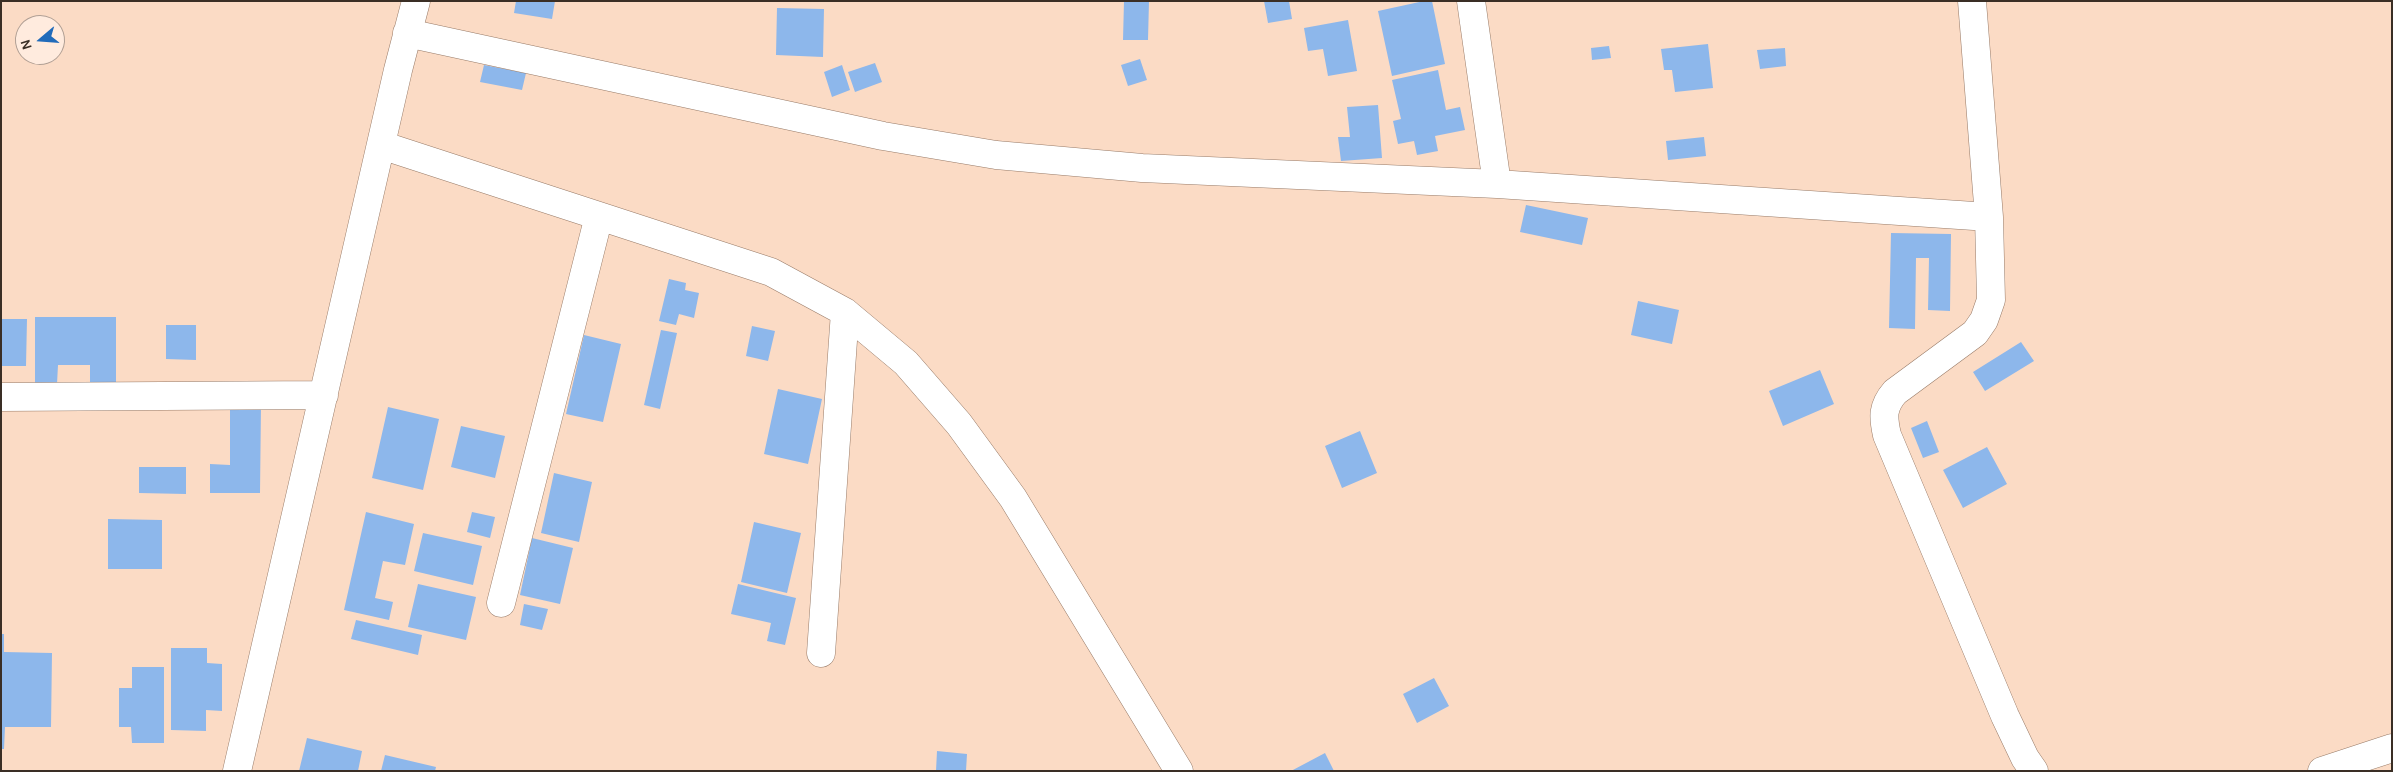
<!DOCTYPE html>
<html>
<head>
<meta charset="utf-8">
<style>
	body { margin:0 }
	#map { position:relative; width:2393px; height:772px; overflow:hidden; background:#fbdbc5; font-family:Karla,sans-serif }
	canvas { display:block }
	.frame { position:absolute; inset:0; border:2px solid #3a2e25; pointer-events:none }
	.north { position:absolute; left:15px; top:15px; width:50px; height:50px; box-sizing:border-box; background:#ffebde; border:1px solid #b09f94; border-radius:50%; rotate:252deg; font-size:14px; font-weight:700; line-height:20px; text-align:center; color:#3a2e25 }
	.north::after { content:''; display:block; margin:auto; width:18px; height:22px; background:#216bba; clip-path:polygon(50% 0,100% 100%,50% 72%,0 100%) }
</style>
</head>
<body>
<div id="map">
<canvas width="2393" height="772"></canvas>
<div class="frame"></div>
<div class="north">N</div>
</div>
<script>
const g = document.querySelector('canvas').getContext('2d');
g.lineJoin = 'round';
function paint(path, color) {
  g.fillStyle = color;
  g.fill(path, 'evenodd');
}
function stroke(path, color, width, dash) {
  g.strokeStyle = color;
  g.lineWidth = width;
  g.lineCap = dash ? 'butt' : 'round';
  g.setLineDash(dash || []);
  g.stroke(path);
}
const building = new Path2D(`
	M516,1H555L552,19L514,13Z
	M1124,1H1149L1148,40H1123Z
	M1264,1H1289L1292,19L1268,23Z
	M1424,1H1432L1445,64L1392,76L1378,11Z
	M777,8L824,9L823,57L776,55Z
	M1348,20L1357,71L1328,76L1323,49L1308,51L1304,28Z
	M1708,44L1713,88L1675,92L1672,70H1664L1661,49Z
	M1609,46L1611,58L1592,60L1591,48Z
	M1785,48L1786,66L1760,69L1757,50Z
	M1140,59L1147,80L1128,86L1121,65Z
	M875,63L882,82L855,92L848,72Z
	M484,65L526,73L522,90L480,82Z
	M842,65L850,90L832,97L824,72Z
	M1438,70L1446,110L1460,107L1465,130L1435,136L1438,151L1417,155L1414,141L1398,144L1393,121L1401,119L1392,80Z
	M1378,105L1382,158L1341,161L1338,137H1350L1347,107Z
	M1704,137L1706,156L1668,160L1666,141Z
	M1526,205L1588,218L1582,245L1520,232Z
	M1891,233L1951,234L1950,311L1928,310L1929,258H1916L1915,329L1889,328Z
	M669,279L686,283L685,290L699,293L694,318L679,314L676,325L659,321Z
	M1638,301L1679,310L1672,344L1631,335Z
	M35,317H116V383H90V365H58L57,384L35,383Z
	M1,319H27L26,366H1Z
	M166,325H196V360L166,359Z
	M752,326L775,331L768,361L746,356Z
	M661,330L677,333L660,409L644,405Z
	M584,335L621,344L603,422L566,414Z
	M2021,342L2034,361L1985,391L1973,372Z
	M1820,370L1834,404L1783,426L1769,391Z
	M778,389L822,399L808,464L764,454Z
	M230,404H261L260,493H210V464L230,465Z
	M388,407L439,419L423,490L372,478Z
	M1927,421L1939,452L1923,458L1911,428Z
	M461,426L505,436L495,478L451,467Z
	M1360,431L1377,473L1342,488L1325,446Z
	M1987,447L2007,484L1963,508L1943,470Z
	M139,467H186V494L139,493Z
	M554,473L592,482L579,542L541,533Z
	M366,512L414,524L405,565L383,561L375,598L393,602L389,620L344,610Z
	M472,512L495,517L490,538L467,532Z
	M108,519L162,520V569H108Z
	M754,522L801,533L787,593L741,582Z
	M423,533L482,546L473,585L414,571Z
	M532,538L573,548L560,604L520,595Z
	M418,584L476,597L466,640L408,627Z
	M738,584L796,598L785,645L767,641L771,623L731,614Z
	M524,604L548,609L542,630L520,625Z
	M356,620L422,635L418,655L351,639Z
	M1,634H4V652L52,653L51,727H5L4,749H1Z
	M171,648H207V663L222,664V711L206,710V731L171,730Z
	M132,667H164V743H132L131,727H119V688H132Z
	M1434,678L1449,706L1417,723L1403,694Z
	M307,738L362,751L358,771H299Z
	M937,751L967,754L966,771H936Z
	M1325,753L1334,771H1291Z
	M385,755L436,767L435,771H381Z`);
const minor = new Path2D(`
	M1471,1L1497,184
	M1972,1L1989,217L1991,300L1984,320L1975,333L1895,392C1882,407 1883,417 1887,435L2005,716L2025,758L2034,771
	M407,33L883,136L996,155L1142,168L1497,184L1989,217
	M381,145L771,272L845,312L906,363L959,424L1013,498L1179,771
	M1,397L324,395
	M501,603L599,216
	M821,653L845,312
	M237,771L398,70L416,1
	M2322,771L2392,748`);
paint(building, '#8db7eb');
stroke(minor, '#987b68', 29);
stroke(minor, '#fff', 28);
</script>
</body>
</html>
